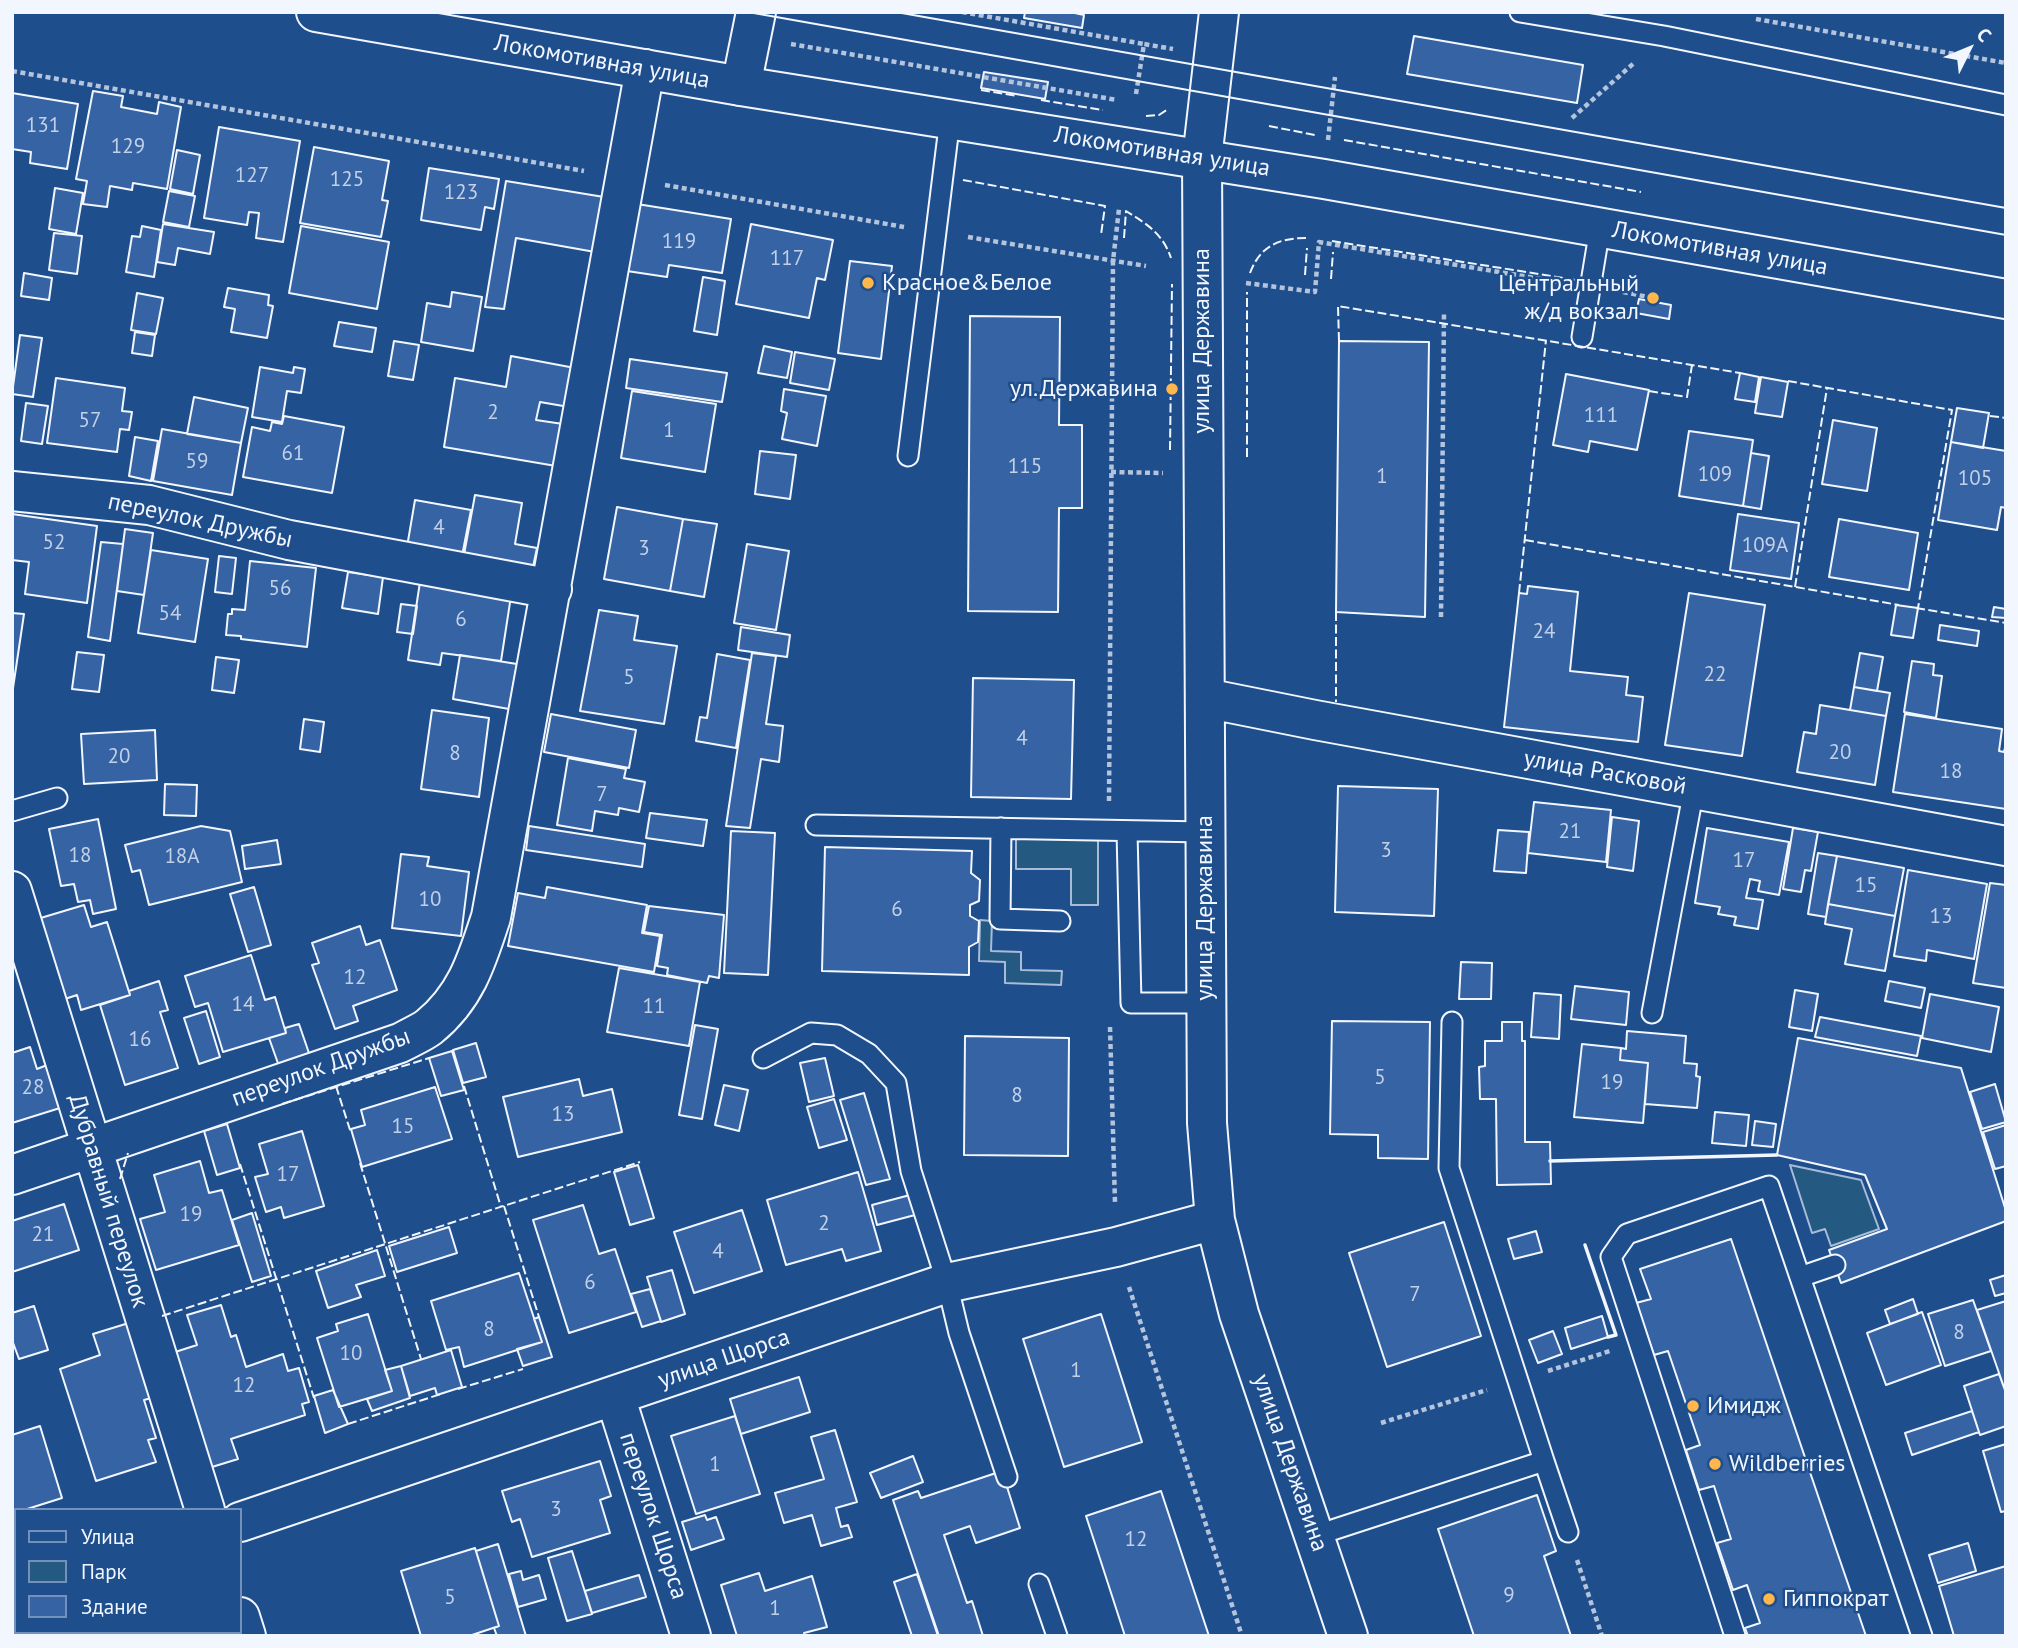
<!DOCTYPE html>
<html>
<head>
<meta charset="utf-8">
<style>
	body { margin:0 }
	#map { position:relative; width:2018px; height:1648px; overflow:hidden; background:#1f4e8c; font-family:"PT Sans",sans-serif }
	canvas { display:block }
	.frame { position:absolute; inset:0; border:14px solid #f2f6ff; pointer-events:none }
	.legend { position:absolute; left:14px; top:1508px; width:228px; height:126px; box-sizing:border-box; background:#1f4e8c; border:2px solid #7391ba; margin:0; padding:9px 12px; list-style:none; font-size:21px; color:#f2f6ff }
	.legend li { display:flex; align-items:center; gap:14px; height:35px }
	.legend b { width:35px; border:2px solid #7391ba }
	.north { position:absolute; left:1934px; top:14px; width:70px; height:70px; -webkit-text-stroke:5px #1f4e8c; paint-order:stroke; rotate:47deg; font-size:19px; font-weight:700; line-height:28px; text-align:center; color:#f2f6ff }
	.north::after { content:''; display:block; margin:auto; width:24px; height:32px; background:#f2f6ff; clip-path:polygon(50% 0,100% 100%,50% 72%,0 100%) }
</style>
</head>
<body>
<div id="map">
<canvas width="2018" height="1648"></canvas>
<div class="frame"></div>
<ul class="legend">
<li><b style="height:9px;background:#1f4e8c"></b>Улица</li>
<li><b style="height:19px;background:#245a82"></b>Парк</li>
<li><b style="height:19px;background:#3563a3"></b>Здание</li>
</ul>
<div class="north">С</div>
</div>
<script>
const g = document.querySelector('canvas').getContext('2d');
g.lineJoin = 'round';
function paint(path, color) {
  g.fillStyle = color;
  g.fill(path, 'evenodd');
}
function stroke(path, color, width, dash) {
  g.strokeStyle = color;
  g.lineWidth = width;
  g.lineCap = dash ? 'butt' : 'round';
  g.setLineDash(dash || []);
  g.stroke(path);
}
function drawText(font, color, halo, rows, align = 'center') {
  g.font = font + ' "PT Sans",sans-serif';
  g.lineWidth = 5;
  g.setLineDash([]);
  g.textBaseline = 'middle';
  g.strokeStyle = halo;
  g.fillStyle = color;
  for (const [text, x, y, turn = 0] of rows) {
    g.save();
    g.translate(x, y);
    g.rotate((+turn || 0) * Math.PI / 180);
    g.textAlign = isNaN(turn) ? turn : align;
    if (halo) g.strokeText(text, 0, 0);
    g.fillText(text, 0, 0);
    g.restore();
  }
}
const green = new Path2D(`
	M1016,839H1098V905H1071V869H1016Z
	M980,920L992,921L991,951L1021,952V970L1062,971L1061,985L1005,983V962L979,961Z
	M1790,1165L1861,1180L1879,1229L1831,1246L1825,1229L1812,1233Z`);
const building = new Path2D(`
	M1025,12H1070L1084,15L1082,28L1024,18Z
	M1414,36L1583,65L1577,103L1407,74Z
	M984,72L1048,82L1045,99L981,88Z
	M93,91L123,96L121,107L157,114L159,102L181,107L167,189L133,183L132,190L110,186L107,207L83,204L87,181L76,179Z
	M12,93L78,104L67,169L30,163L31,152L12,149Z
	M219,127L300,141L283,242L256,238L259,213L249,212L247,225L204,218Z
	M314,147L389,161L382,200L388,201L381,237L300,223Z
	M177,150L200,155L193,194L170,189Z
	M429,168L499,179L494,209L485,207L481,230L421,220Z
	M506,181L604,197L595,252L516,238L504,309L485,307Z
	M55,188L83,193L76,234L49,229Z
	M169,191L195,196L189,227L163,222Z
	M637,204L731,219L722,273L669,265L667,277L627,271Z
	M163,224L214,232L210,254L178,248L175,265L157,262Z
	M751,224L833,240L825,280L817,278L809,318L736,304Z
	M142,226L161,230L154,277L126,272L132,236L140,237Z
	M301,226L389,242L377,309L289,293Z
	M54,233L82,236L77,274L49,270Z
	M850,261L892,266L881,359L838,353Z
	M24,273L52,278L49,300L21,296Z
	M703,277L725,281L717,335L694,331Z
	M228,288L269,295L268,305L273,306L267,338L231,332L235,309L224,307Z
	M452,292L482,297L473,351L421,342L427,303L450,307Z
	M137,293L163,298L156,334L131,330Z
	M1639,299L1671,305L1669,319L1636,313Z
	M970,316L1060,317L1059,425H1082V508H1059L1058,612L968,611Z
	M339,322L376,328L372,352L334,346Z
	M135,332L155,335L152,356L132,353Z
	M20,335L42,338L33,397L12,394Z
	M394,341L419,345L413,380L388,376Z
	M1339,341L1429,342L1425,617L1336,612Z
	M764,346L792,352L787,378L758,373Z
	M795,352L835,359L829,390L790,383Z
	M511,356L575,368L569,407L540,402L536,420L563,424L556,466L444,447L455,378L506,387Z
	M630,359L727,373L722,402L626,388Z
	M260,367L293,373L294,367L305,369L301,393L287,391L282,422L252,417Z
	M1740,373L1759,377L1755,402L1735,399Z
	M1566,374L1649,390L1637,450L1590,441L1588,452L1553,445Z
	M1761,377L1788,382L1782,417L1755,413Z
	M56,378L125,388L122,411L132,412L129,430L120,429L117,452L47,443Z
	M784,389L826,396L817,446L782,439L787,413L781,411Z
	M632,391L716,404L705,472L621,458Z
	M194,397L248,408L241,443L187,434Z
	M26,403L48,406L42,444L21,441Z
	M1957,408L1989,413L1983,448L1951,442Z
	M284,416L344,427L332,493L243,477L252,427L270,431L272,422L282,424Z
	M1833,420L1877,428L1867,491L1822,484Z
	M162,429L241,443L232,495L153,481Z
	M1689,431L1753,440L1743,506L1679,496Z
	M135,437L158,441L151,481L129,476Z
	M1951,442L2006,451V508L2001,507L1997,530L1938,520Z
	M760,451L796,455L790,499L755,494Z
	M1751,453L1769,456L1761,509L1743,506Z
	M475,495L522,503L515,544L537,548L533,567L463,560Z
	M415,500L471,510L462,556L407,547Z
	M617,507L683,519L670,591L604,579Z
	M12,514L97,526L87,603L25,594L29,562L12,560Z
	M1738,514L1799,523L1791,579L1730,570Z
	M683,519L717,524L704,597L670,591Z
	M1839,519L1918,533L1909,590L1829,577Z
	M125,529L153,533L144,595L117,591Z
	M101,542L123,544L110,641L88,637Z
	M747,544L789,551L776,630L734,623Z
	M151,550L208,559L195,642L138,633Z
	M219,556L236,558L232,594L215,592Z
	M250,561L316,568L307,647L241,639V636L226,635L228,614H232V609L245,610Z
	M348,572L383,577L378,614L342,608Z
	M420,582L511,596L501,661L442,653L440,665L408,660Z
	M1528,586L1578,592L1570,671L1628,677L1626,695L1643,697L1638,742L1504,727L1519,593L1527,594Z
	M1689,593L1765,605L1742,756L1665,745Z
	M401,604L417,606L413,634L397,632Z
	M1896,605L1918,608L1913,638L1891,635Z
	M1994,607L2006,609V618L1992,617Z
	M599,610L638,616L634,640L677,646L664,724L580,711Z
	M12,613L24,614L13,688H12Z
	M1940,625L1979,631L1977,646L1938,640Z
	M741,627L790,635L787,657L738,650Z
	M77,652L104,655L99,692L72,689Z
	M752,653L776,656L766,724L783,726L779,762L761,759L750,828L726,826Z
	M1860,653L1883,657L1877,691L1854,687Z
	M717,654L750,660L736,748L696,741L700,717L707,718Z
	M460,655L517,664L509,709L453,699Z
	M216,657L239,660L234,693L212,690Z
	M1912,661L1934,664L1933,675L1942,676L1936,718L1904,712Z
	M973,678L1074,680L1071,799L971,797Z
	M1854,687L1890,693L1886,716L1850,710Z
	M1820,705L1886,716L1875,785L1797,772L1804,732L1816,734Z
	M432,710L489,718L479,797L421,789Z
	M551,714L636,730L629,768L544,752Z
	M1905,714L2002,729L1999,751L2004,752L2006,743V809L1893,792Z
	M304,719L324,722L320,752L300,749Z
	M155,730L157,780L84,784L81,734Z
	M568,758L626,769L624,778L645,782L639,812L619,808L618,815L595,811L592,831L557,825Z
	M165,784L197,785L196,816L164,815Z
	M1338,786L1438,789L1434,916L1335,912Z
	M1534,802L1611,810L1606,862L1528,853Z
	M650,813L707,820L703,846L646,838Z
	M1612,817L1639,821L1633,871L1607,867Z
	M98,819L116,909L93,914L90,900L78,902L74,884L61,886L49,829Z
	M201,826L230,831L242,882L149,905L140,870L132,872L125,845Z
	M529,826L645,844L642,867L526,850Z
	M1707,828L1789,842L1779,895L1758,891L1760,881L1750,879L1746,898L1763,900L1758,929L1734,925L1736,917L1718,914L1720,907L1695,903Z
	M1793,828L1818,832L1811,871L1805,870L1801,892L1783,889Z
	M1498,830L1529,832L1526,873L1494,871Z
	M731,831L775,833L768,975L724,973Z
	M277,840L281,864L245,869L242,846Z
	M825,847L972,851L971,873L980,880L979,901L970,905V916L979,921L978,942L969,947V975L822,971Z
	M1818,853L1837,856L1826,917L1808,914Z
	M401,854L429,857L427,866L469,872L461,936L392,928Z
	M1837,856L1904,868L1895,916L1828,904Z
	M1908,870L1987,884L1974,959L1927,950L1926,961L1894,956Z
	M1990,883L2006,885V988L1973,983Z
	M254,887L271,945L248,952L230,894Z
	M547,887L647,905L642,933L660,936L654,972L508,946L518,893L545,898Z
	M1828,904L1895,916L1885,971L1845,964L1852,929L1825,924Z
	M84,905L91,927L107,922L130,995L81,1010L77,995L59,1001L34,920Z
	M649,906L724,915L719,978L709,976L707,983L667,975L668,968L657,966L662,935L644,932Z
	M360,926L366,945L380,940L397,990L353,1006L358,1021L335,1029L312,965L319,963L312,943Z
	M251,955L265,1000L275,997L286,1033L223,1052L208,1003L195,1007L185,976Z
	M1461,962L1492,963L1491,999H1459Z
	M619,968L700,982L689,1046L607,1032Z
	M159,981L168,1010L160,1012L178,1068L125,1085L100,1005L130,995L129,991Z
	M1889,981L1925,988L1921,1008L1885,1001Z
	M1575,986L1629,992L1626,1025L1571,1019Z
	M1795,990L1818,994L1812,1031L1789,1027Z
	M1534,993L1561,995L1559,1039L1531,1037Z
	M1930,994L1999,1007L1991,1052L1922,1038Z
	M206,1011L220,1057L199,1064L184,1018Z
	M1820,1017L1921,1036L1917,1056L1815,1037Z
	M1332,1021L1430,1022L1428,1159L1378,1158V1135L1330,1134Z
	M1502,1022H1522V1041H1525V1142H1550L1551,1184L1497,1185L1496,1099H1480L1479,1067L1485,1066V1041H1502Z
	M299,1024L311,1059L280,1069L269,1038L286,1033L285,1028Z
	M695,1025L718,1029L702,1119L679,1115Z
	M1627,1031L1686,1036L1684,1063L1697,1064L1696,1076L1700,1077L1697,1108L1645,1104L1648,1063L1620,1060L1621,1048L1626,1049Z
	M965,1036L1069,1038L1068,1156L964,1155Z
	M1798,1038L1961,1068L2006,1211V1221L1841,1283L1829,1250L1887,1229L1865,1175L1777,1155Z
	M476,1043L486,1077L463,1083L453,1050Z
	M1582,1044L1621,1048L1620,1060L1648,1063L1643,1123L1574,1117Z
	M30,1047L37,1069L47,1065L60,1108L12,1123V1053Z
	M452,1051L464,1090L441,1096L429,1058Z
	M825,1058L834,1096L809,1102L800,1063Z
	M579,1079L583,1096L612,1089L622,1132L518,1157L503,1097Z
	M1995,1084L2006,1122L1982,1129L1970,1092Z
	M724,1085L748,1090L739,1131L715,1125Z
	M435,1087L452,1139L362,1167L351,1129L365,1125L361,1110Z
	M864,1093L890,1179L866,1185L840,1100Z
	M834,1099L847,1140L819,1148L807,1107Z
	M1715,1112L1749,1115L1746,1146L1712,1143Z
	M1755,1121L1776,1124L1773,1147L1752,1145Z
	M227,1124L240,1168L217,1175L204,1131Z
	M2006,1125V1166L1995,1169L1983,1132Z
	M302,1131L324,1206L284,1218L281,1207L266,1212L255,1177L268,1174L259,1144Z
	M200,1161L209,1193L222,1190L239,1245L156,1270L140,1219L165,1212L154,1175Z
	M638,1165L654,1218L630,1225L614,1172Z
	M858,1172L881,1251L846,1261L842,1249L786,1265L767,1200Z
	M910,1195L915,1215L877,1225L872,1205Z
	M64,1204L79,1250L12,1272V1221Z
	M583,1205L599,1254L615,1249L636,1312L569,1333L533,1220Z
	M742,1210L762,1271L694,1293L674,1232Z
	M252,1213L271,1276L252,1282L232,1220Z
	M1444,1222L1481,1336L1387,1367L1349,1253Z
	M449,1227L457,1253L397,1272L389,1246Z
	M1536,1231L1542,1252L1514,1259L1508,1239Z
	M1731,1239L1834,1543L1866,1636H1748L1745,1628L1760,1623L1747,1585L1733,1590L1717,1543L1731,1539L1714,1486L1699,1490L1686,1450L1700,1445L1668,1351L1654,1355L1636,1303L1651,1299L1640,1269Z
	M377,1250L385,1276L356,1285L361,1297L328,1308L316,1271Z
	M672,1270L685,1314L661,1322L647,1277Z
	M519,1273L542,1342L464,1367L459,1347L446,1350L431,1301Z
	M2006,1275V1293L1995,1296L1990,1280Z
	M650,1289L661,1321L642,1327L631,1294Z
	M1913,1299L1918,1314L1890,1324L1885,1310Z
	M1973,1300L1991,1351L1945,1366L1928,1314Z
	M2006,1301V1393L1977,1310Z
	M221,1305L231,1337L236,1335L246,1367L283,1354L288,1371L299,1368L309,1402L302,1404L305,1415L231,1439L238,1459L212,1467L172,1353L197,1345L187,1315Z
	M34,1306L48,1350L19,1359L12,1340V1313Z
	M1922,1312L1941,1365L1886,1385L1867,1333Z
	M368,1314L392,1391L339,1407L317,1338L338,1331L336,1324Z
	M1101,1314L1142,1442L1064,1467L1023,1339Z
	M1602,1316L1608,1337L1571,1349L1565,1328Z
	M539,1317L552,1357L523,1366L517,1349L542,1342L534,1319Z
	M132,1322L155,1397L144,1400L156,1438L148,1440L156,1462L96,1481L60,1369L100,1355L93,1334Z
	M1553,1331L1562,1354L1538,1363L1529,1340Z
	M451,1350L462,1387L437,1395L435,1388L410,1396L401,1366Z
	M401,1366L410,1398L372,1411L367,1399L392,1391L385,1370Z
	M1999,1374L2006,1393V1426L1980,1435L1964,1386Z
	M799,1377L810,1412L741,1434L730,1399Z
	M333,1390L348,1424L325,1433L314,1396Z
	M1972,1411L1979,1432L1912,1455L1905,1433Z
	M735,1416L760,1494L696,1514L671,1436Z
	M40,1426L62,1498L24,1510H16L12,1513V1435Z
	M835,1430L857,1502L836,1508L841,1527L848,1525L852,1537L821,1546L812,1515L784,1523L775,1493L824,1479L811,1437Z
	M2006,1444V1511L2001,1512L1983,1451Z
	M913,1456L923,1482L881,1498L870,1473Z
	M600,1461L611,1496L600,1500L610,1533L532,1557L520,1519L512,1522L502,1491Z
	M1002,1471L1020,1528L976,1543L970,1526L944,1535L967,1603L972,1601L983,1636H939L893,1500L918,1491L921,1498Z
	M1161,1491L1209,1636H1125L1102,1565L1086,1516Z
	M1537,1495L1556,1551L1544,1556L1571,1636H1474L1438,1529Z
	M705,1515L707,1520L716,1517L724,1539L691,1550L682,1522Z
	M1968,1543L1976,1571L1938,1583L1929,1555Z
	M498,1544L526,1636H497L494,1628L499,1626L476,1551Z
	M475,1548L499,1626L469,1636H421L401,1571Z
	M572,1551L592,1614L567,1621L548,1558Z
	M2006,1566V1636H1954L1939,1586Z
	M521,1571L523,1580L539,1575L546,1599L518,1607L509,1574Z
	M759,1573L765,1591L812,1576L827,1627L804,1633L805,1636H737L721,1585Z
	M917,1574L938,1636H912L894,1582Z
	M639,1575L646,1597L592,1613L585,1591Z
	M124,1632H190L191,1636H121L125,1634Z`);
const path = new Path2D(`
	M962,12L1144,44
	M1756,19L2006,63
	M791,44L1117,100
	M12,71L584,171
	M1136,94L1144,44L1173,49
	M1572,118L1634,63
	M1328,140L1335,77
	M665,185L904,227
	M968,237L1146,266
	M1246,283L1315,292L1319,242L1559,282
	M1623,292L1653,298
	M1111,472L1163,473
	M1441,617L1444,313
	M1109,801L1113,261L1119,209
	M1110,1027L1115,1203
	M1129,1287L1242,1636
	M1548,1371L1610,1351
	M1381,1423L1487,1390
	M1577,1560L1602,1636`);
const service = new Path2D(`
	M1520,12L1664,36L2006,105
	M1582,337L1600,228
	M908,456L950,119
	M12,811L57,798
	M816,825L1205,832
	M1001,828L1000,919L1060,921
	M1127,831L1131,1003H1206
	M1652,1013L1694,789
	M763,1058L811,1033L837,1035L869,1054L896,1083L911,1171L947,1283L959,1333L1007,1477
	M1800,1277L1835,1265
	M1544,1461L1568,1532
	M1314,1536L1544,1461L1449,1168L1452,1022
	M1039,1584L1057,1636
	M1735,1636L1611,1257L1627,1234L1769,1186L1922,1636`);
const minor = new Path2D(`
	M1219,12L1202,159L1207,1123L1215,1220L1239,1314L1348,1636
	M741,86L756,12
	M12,491L149,505L289,540L552,589
	M1205,698L1315,720L2006,846
	M12,891L205,1510
	M12,1175L400,1043C409,1038 421,1033 429,1027C466,997 477,960 491,917L645,69
	M615,1396L691,1636
	M240,1522L947,1283L1116,1247L1215,1220
	M12,1591L16,1590
	M240,1617L246,1636`);
const primary = new Path2D(`
	M316,12L741,86L1324,179L2006,299`);
const tram = new Path2D(`
	M748,12L2006,235
	M896,12L2006,208`);
const fence = new Path2D(`
	M981,90L1017,96
	M1041,100L1103,110
	M1146,116L1159,115L1168,109
	M1269,126L1315,135
	M1344,140L1641,192
	M963,180L1105,206L1101,235
	M1124,238L1126,211C1147,224 1163,234 1171,258
	M1332,241L1576,280
	M1250,273C1260,246 1279,238 1306,238
	M1305,275L1307,248
	M1331,279L1333,252
	M1339,341L1338,306L1740,373
	M1788,381L1952,410L1918,608
	M1649,391L1687,397L1692,365
	M1990,416L2006,418
	M1170,450L1172,284
	M1247,457V292
	M1525,540L1899,605
	M1795,587L1827,388
	M1519,593L1546,340
	M1916,608L2006,623
	M1336,612V702
	M336,1086L351,1133
	M464,1086L501,1207
	M282,1104L429,1058
	M360,1163L421,1359
	M240,1164L314,1398
	M120,1179L128,1153
	M504,1206L539,1317
	M162,1316L640,1162
	M458,1389L523,1369
	M348,1424L441,1394`);
const wall = new Path2D(`
	M1550,1161L1777,1155
	M1585,1245L1616,1335L1608,1337`);
const markers = [
	[868,283,7,"#ffb74d"],
	[1653,298,7,"#ffb74d"],
	[1172,389,7,"#ffb74d"],
	[1693,1406,7,"#ffb74d"],
	[1715,1464,7,"#ffb74d"],
	[1769,1599,7,"#ffb74d"]
];
const numberNames = [
	["131",43,126],
	["129",128,147],
	["127",252,176],
	["125",347,180],
	["123",461,193],
	["119",679,242],
	["117",787,259],
	["2",493,413],
	["111",1601,416],
	["57",90,421],
	["1",669,431],
	["61",293,454],
	["59",197,462],
	["115",1025,467],
	["109",1715,475],
	["1",1382,477],
	["105",1975,479],
	["4",439,528],
	["52",54,543],
	["109А",1765,546],
	["3",644,549],
	["56",280,589],
	["54",170,614],
	["6",461,620],
	["24",1544,632],
	["22",1715,675],
	["5",629,678],
	["4",1022,739],
	["20",1840,753],
	["8",455,754],
	["20",119,757],
	["18",1951,772],
	["7",602,795],
	["21",1570,832],
	["3",1386,851],
	["18",80,856],
	["18А",182,857],
	["17",1744,861],
	["15",1866,886],
	["10",430,900],
	["6",897,910],
	["13",1941,917],
	["12",355,978],
	["14",243,1005],
	["11",654,1007],
	["16",140,1040],
	["5",1380,1078],
	["19",1612,1083],
	["28",33,1088],
	["8",1017,1096],
	["13",563,1115],
	["15",403,1127],
	["17",288,1175],
	["19",191,1215],
	["2",824,1224],
	["21",43,1235],
	["4",718,1252],
	["6",590,1283],
	["7",1415,1295],
	["8",489,1330],
	["8",1959,1333],
	["10",351,1354],
	["1",1076,1371],
	["12",244,1386],
	["1",715,1465],
	["3",556,1510],
	["12",1136,1540],
	["9",1509,1596],
	["5",450,1598],
	["1",775,1609]
];
const streetNames = [
	["Локомотивная улица",602,62,10],
	["Локомотивная улица",1162,152,9],
	["Локомотивная улица",1720,249,10],
	["улица Державина",1202,341,-90],
	["переулок Дружбы",200,521,12],
	["улица Расковой",1605,773,10],
	["улица Державина",1205,908,-90],
	["переулок Дружбы",321,1068,-20],
	["Дубравный переулок",108,1201,73],
	["улица Щорса",724,1359,-19],
	["улица Державина",1290,1463,71],
	["переулок Щорса",653,1516,72]
];
const poiNames = [
	["Красное&Белое",882,283],
	["Центральный",1639,284,"right"],
	["ж/д вокзал",1639,312,"right"],
	["ул.Державина",1158,389,"right"],
	["Имидж",1707,1406],
	["Wildberries",1729,1464],
	["Гиппократ",1783,1599]
];
paint(green, '#245a82');
stroke(green, '#a8bbd7', 2);
paint(building, '#3563a3');
stroke(building, '#f2f6ff', 2);
stroke(service, '#f2f6ff', 23);
stroke(minor, '#f2f6ff', 42);
stroke(primary, '#f2f6ff', 42);
stroke(path, '#b3c4dc', 4.5, [5, 3.5]);
stroke(service, '#1f4e8c', 19);
stroke(minor, '#1f4e8c', 38);
stroke(primary, '#1f4e8c', 38);
stroke(tram, '#f2f6ff', 2);
stroke(fence, '#f2f6ff', 2, [9, 3.5]);
stroke(wall, '#f2f6ff', 3.5);
for (const [x, y, r, color] of markers) {
  const dot = new Path2D();
  dot.arc(x, y, r, 0, 2 * Math.PI);
  g.fillStyle = color;
  g.fill(dot);
  stroke(dot, '#1f4e8c', 2.5);
}
drawText('21px', '#c3d1e8', null, numberNames);
drawText('24px', '#f2f6ff', '#1f4e8c', streetNames);
drawText('24px', '#f2f6ff', '#1f4e8c', poiNames, 'left');
</script>
</body>
</html>
